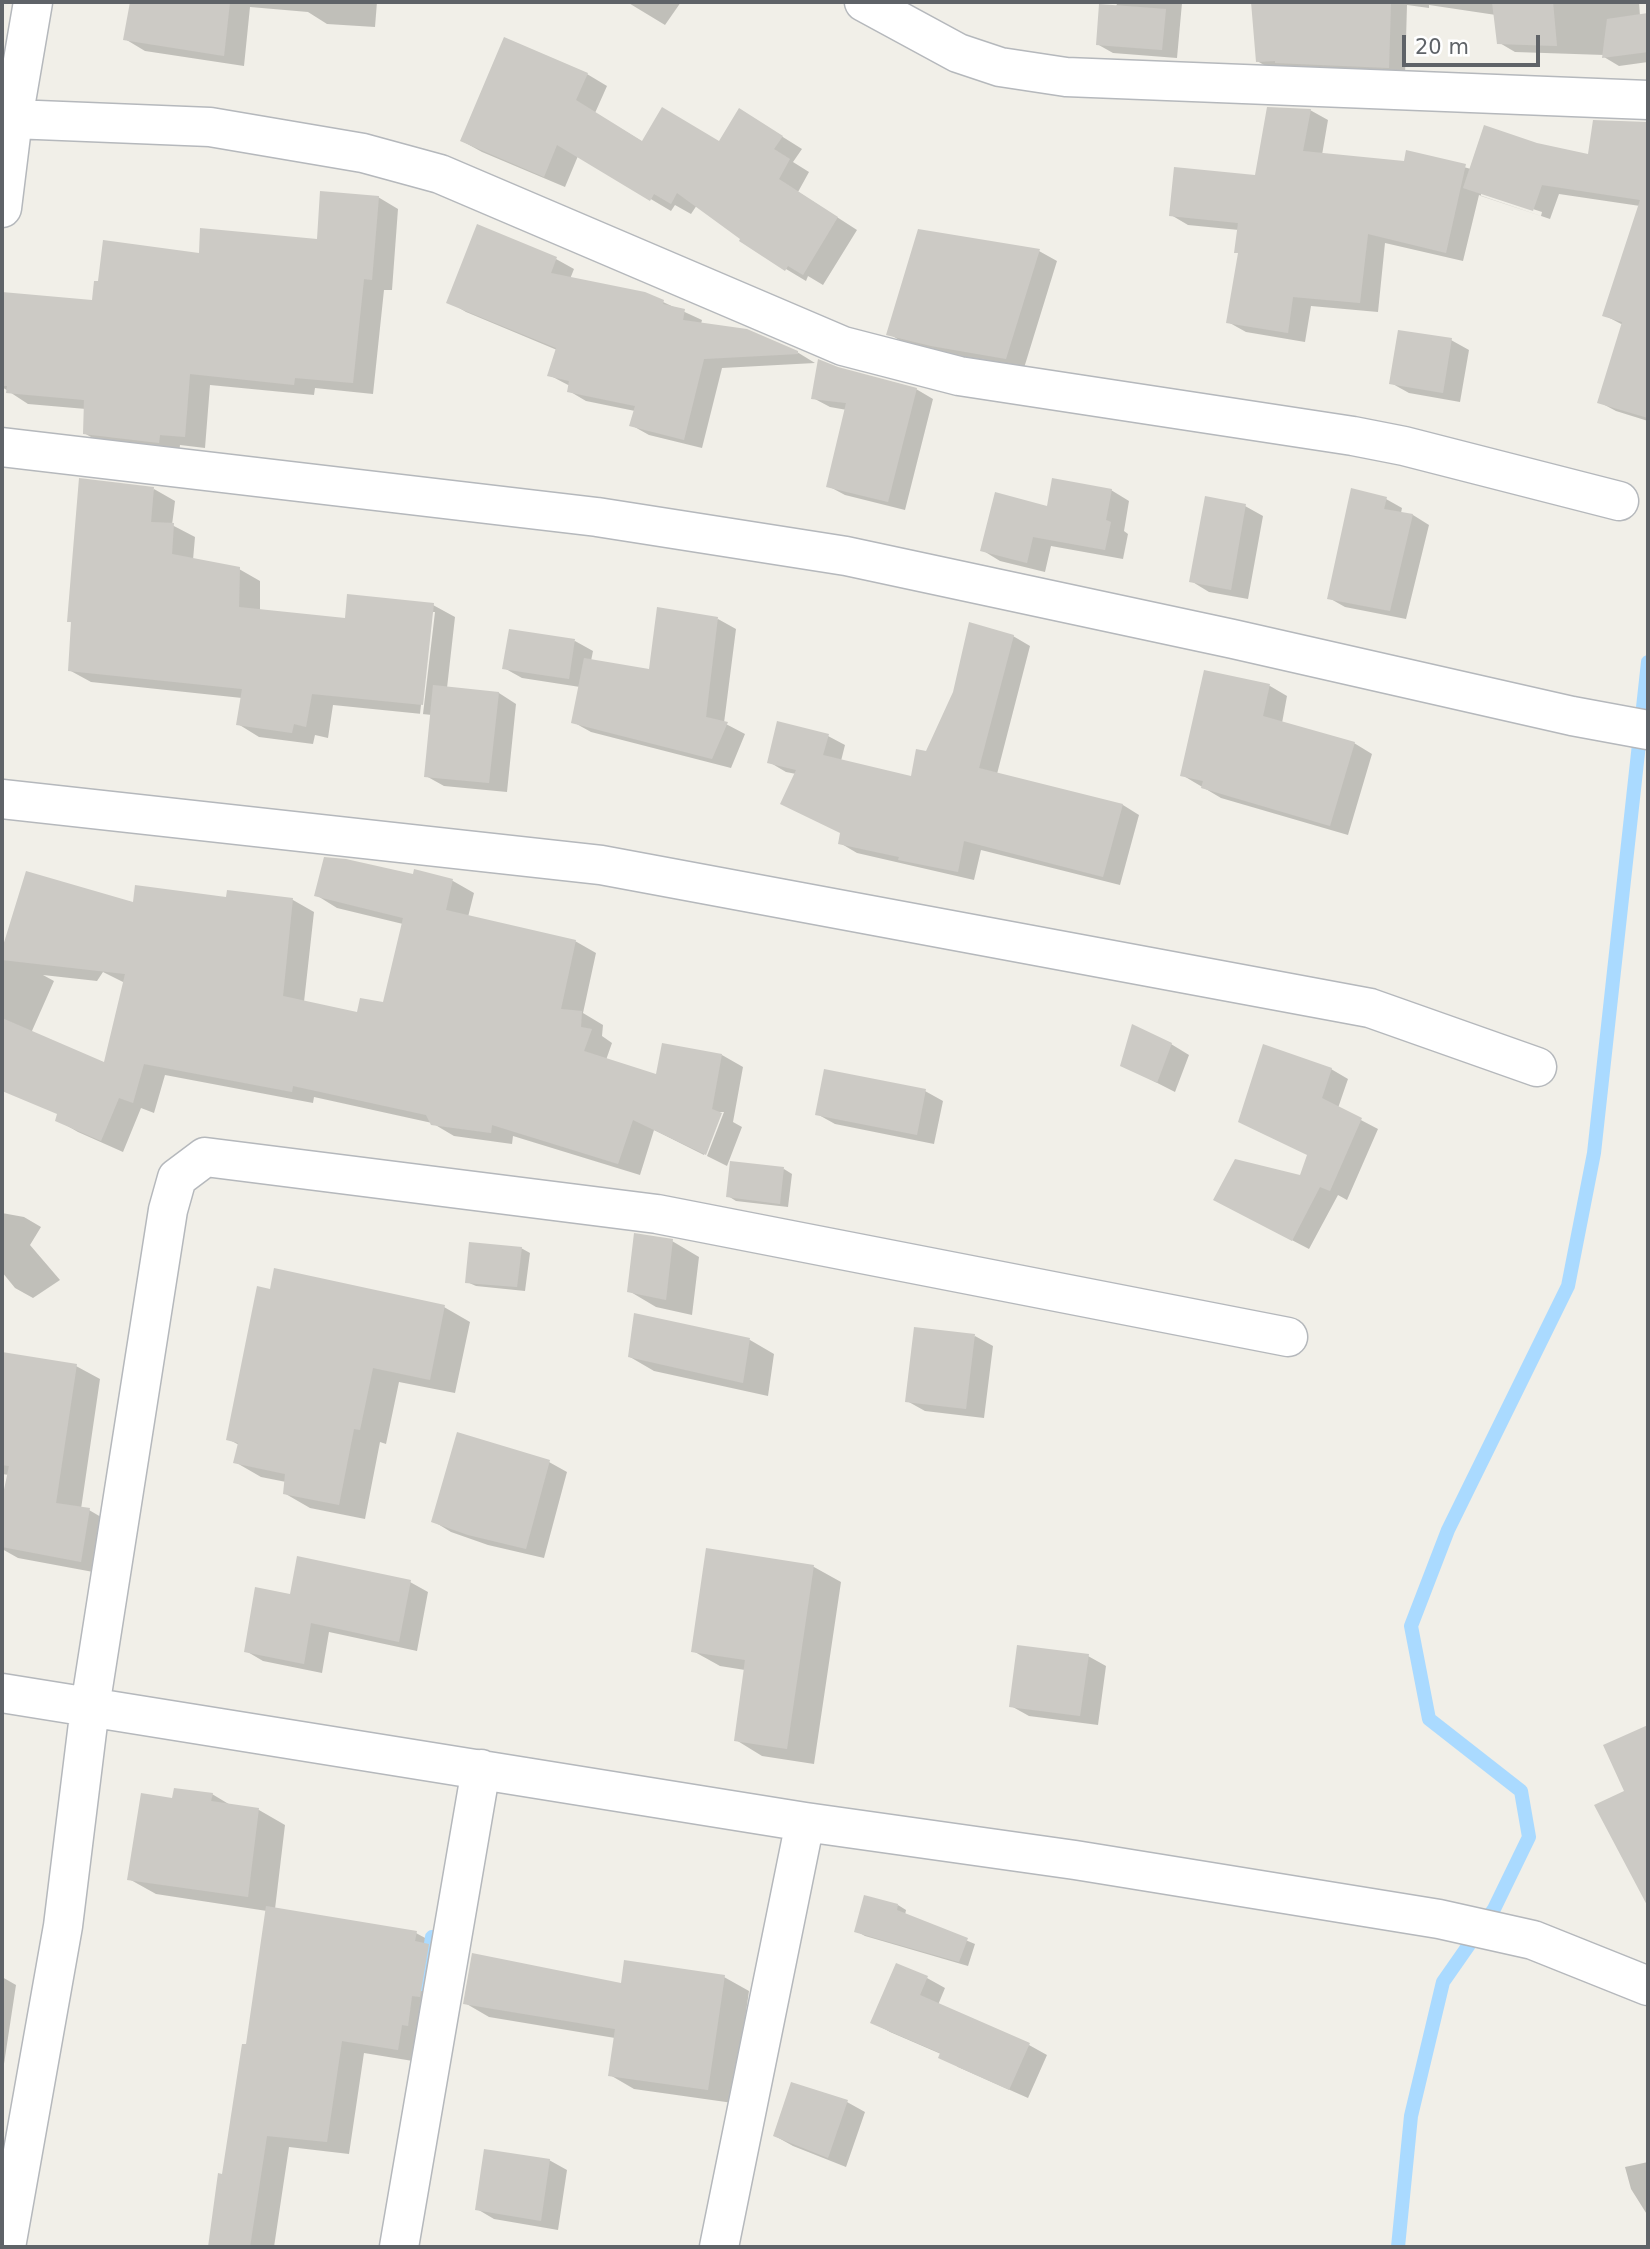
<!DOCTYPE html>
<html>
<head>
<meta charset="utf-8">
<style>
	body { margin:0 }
	#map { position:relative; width:1650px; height:2249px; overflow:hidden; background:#f1efe8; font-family:"DejaVu Sans",sans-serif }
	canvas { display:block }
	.frame { position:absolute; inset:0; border:4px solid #5f6368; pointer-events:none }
	.scale { position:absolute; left:1402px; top:35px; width:138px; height:32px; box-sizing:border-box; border:4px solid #5f6368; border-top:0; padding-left:9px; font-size:21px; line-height:24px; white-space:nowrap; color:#5f6368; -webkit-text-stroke:5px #fff; paint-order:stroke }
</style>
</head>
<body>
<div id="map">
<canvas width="1650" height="2249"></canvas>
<div class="frame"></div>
<div class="scale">20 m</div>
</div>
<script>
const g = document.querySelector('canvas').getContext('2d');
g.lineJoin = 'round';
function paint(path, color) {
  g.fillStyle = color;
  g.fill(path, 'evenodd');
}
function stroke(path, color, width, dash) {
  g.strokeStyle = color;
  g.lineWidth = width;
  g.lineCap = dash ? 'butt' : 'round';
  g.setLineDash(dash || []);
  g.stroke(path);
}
const shadow = new Path2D(`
	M131,2H377L375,27L327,24L308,12L250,7L244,66L145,51L125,39Z
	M627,2H681L665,25Z
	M1118,2L1182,3L1177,58L1113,53L1097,44Z
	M1355,2H1639L1640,16L1648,15V62L1619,66L1604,57V55L1515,52L1498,42L1496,15L1429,5V8L1407,5L1405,76L1273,70L1257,61L1353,20Z
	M587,74L607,86L595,113L643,142L719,143L759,122L802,149L793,162L809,172L798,192L857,230L823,285L808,276L806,281L786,269L697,205L691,214L675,205L671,211L578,156L565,187L482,152L462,141Z
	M1310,110L1328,120L1322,155L1405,163L1407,152L1471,169L1537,145L1589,156L1594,121L1648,123V421L1616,411L1599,402L1623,325L1604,315L1640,206L1559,194L1550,219L1479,195L1463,261L1385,243L1378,312L1311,306L1305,342L1246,332L1228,322L1239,254V230L1188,225L1171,215L1256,177ZM1481,192L1542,212L1541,216L1481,196Z
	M378,197L398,209L392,290H384L373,394L315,388L314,395L210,385L205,448L180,445L179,454L105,445L84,433L86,409L28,404L2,387L3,294L94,302L201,255L319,241Z
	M1039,251L1057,261L1024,368L977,360L906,344L889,334Z
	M556,259L574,269L570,279L663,302L702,320L701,324L797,352L815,363L722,368L702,448L649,435L631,425L635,411L586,401L569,391L570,386L549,375L557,350L466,312L449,302Z
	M1451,340L1469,350L1460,402L1409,393L1391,383Z
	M837,369L916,389L933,399L905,510L845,495L828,486L847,410L830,407L813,398Z
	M154,489L175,501L172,525L195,537L193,560L239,569L260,581V611L346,619L433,605L455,617L447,688L499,693L516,704L507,792L444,786L426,776L432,715L333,705L328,738L315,735L313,744L259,737L238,724L242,698L91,682L69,670L72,623L69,621ZM431,612H435L423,714H420Z
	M1111,490L1129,501L1124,531L1128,534L1123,559L1051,546L1045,572L1000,561L982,550L1048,508Z
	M1386,499L1402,508L1401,513L1413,515L1429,525L1406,619L1345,607L1329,598Z
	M1245,506L1263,516L1248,599L1209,592L1191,581Z
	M718,619L736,629L724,723L745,734L731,768L591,732L573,722L580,687L522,678L504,668L575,641L593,651L591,661L650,671Z
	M1013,636L1030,646L997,774L1123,805L1139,815L1120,885L981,850L974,880L857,853L840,843L842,834L796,774L786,772L769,762L828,736L845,745L841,761L913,778L928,753Z
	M1205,672L1270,686L1287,696L1282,723L1354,743L1372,754L1348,835L1221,798L1182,775Z
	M415,872L453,881L474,893L468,917L575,941L596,953L583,1013L603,1025L602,1036L612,1043L606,1060L658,1076L722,1055L743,1067L733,1122L742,1127L727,1166L707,1156L724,1112H720L704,1155L654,1130L640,1175L513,1136L512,1144L454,1136L432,1123L314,1097L313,1103L165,1075L154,1113L141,1108L123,1152L78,1132L57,1120L106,1064L125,983L103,972L97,981L43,975L54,981L24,1049L2,1040V955L27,873L134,904L228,899L293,900L314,912L304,1002L358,1014L385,1004L403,924L337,908L316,895L414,876Z
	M1171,1044L1189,1055L1175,1092L1122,1065Z
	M1331,1069L1348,1079L1338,1108L1378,1129L1347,1200L1338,1195L1309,1249L1232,1209L1301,1177L1309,1155L1258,1131Z
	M925,1091L943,1101L934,1144L835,1124L817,1114Z
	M784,1169L792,1174L788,1207L736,1201L728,1196Z
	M2,1213L24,1217L41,1227L30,1245L60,1280L33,1298L15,1288L2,1272Z
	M672,1241L699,1257L692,1315L656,1307L629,1291Z
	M521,1248L530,1253L525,1291L476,1286L467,1282Z
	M444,1307L470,1322L455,1393L399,1382L386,1444L380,1442L365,1519L310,1508L284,1493L286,1482L261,1477L235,1462L239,1445L228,1439Z
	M975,1336L993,1346L984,1418L925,1411L907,1401Z
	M750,1340L774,1354L768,1396L654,1371L630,1357Z
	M2,1354L76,1366L100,1379L81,1509L89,1510L113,1524L104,1574L18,1558L2,1549V1508L9,1475L2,1474Z
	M549,1462L567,1472L544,1558L488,1545L451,1532L433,1521Z
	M707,1550L814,1567L841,1582L814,1764L762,1756L736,1740L745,1670L720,1666L693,1651Z
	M410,1582L428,1592L417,1651L329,1632L322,1673L263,1661L246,1651L291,1596Z
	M1088,1656L1106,1666L1098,1725L1029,1716L1011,1706Z
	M212,1794L232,1806L259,1810L285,1825L275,1909L416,1933L438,1945L419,2062L364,2053L349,2154L289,2147L274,2247H209L219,2175L223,2176L248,2046L267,1911L156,1894L129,1879L174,1800Z
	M898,1905L906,1910L905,1915L975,1944L968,1966L865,1936L856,1931Z
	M2,1977L16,1985L2,2077Z
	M724,1977L749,1991L733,2103L634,2089L610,2075L615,2038L489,2017L465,2003L623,1985Z
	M927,1978L945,1988L938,2005L1029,2045L1047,2055L1028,2098L958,2067L941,2054L890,2032L872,2022Z
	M847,2102L865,2112L846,2167L793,2146L775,2136Z
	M549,2160L567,2170L558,2230L494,2219L477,2209Z
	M1648,2162V2216L1631,2189L1625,2167Z`);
const stream = new Path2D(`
	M425,1985L432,1937
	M1398,2247L1411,2116L1443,1982L1494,1909L1529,1837L1521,1791L1429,1719L1411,1626L1448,1530L1568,1286L1594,1153L1648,662`);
const building = new Path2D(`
	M130,2H230L224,56L123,40Z
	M1251,2H1391L1389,68L1275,63V61L1256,62Z
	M1492,2H1553L1557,46L1497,44Z
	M1099,4L1166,9L1162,50L1096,45Z
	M1648,13V52L1602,58L1607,19Z
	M504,37L588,73L576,100L642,141L662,107L719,141L739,108L783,136L774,149L790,159L779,179L838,217L803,275L788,266L785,271L739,241L740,239L677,193L671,204L654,194L650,201L557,145L544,177L460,141Z
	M1267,107L1311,109L1303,151L1404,161L1406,150L1466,164L1446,253L1368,234L1360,303L1293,297L1288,333L1226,323L1238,253H1234L1238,223L1169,216L1174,167L1255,175Z
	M1593,120L1648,122V418L1597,403L1622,322L1602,316L1640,200L1542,185L1533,211L1463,188L1484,125L1537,143L1588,154Z
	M320,191L379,196L372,280L364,279L353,383L295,378L294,385L190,374L185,437L160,435L159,443L83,434L84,400L6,393L7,386H2V292L92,300L94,281H98L103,240L199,253L200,228L317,239Z
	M477,224L557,257L551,273L645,292L664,300L663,304L685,309L683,320L747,329L798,351V354L704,359L684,440L629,426L635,406L567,392L569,381L547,376L556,348L446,303Z
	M918,229L1040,249L1006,359L931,346L886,335Z
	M1398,330L1452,338L1443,393L1389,384Z
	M818,359L838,367L917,388L888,502L826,487L846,403L811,399Z
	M79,478L154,487L151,522L174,523L172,554L240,567L239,607L345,618L347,594L434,603L423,705L312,694L306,727L294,724L292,733L236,725L242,689L68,671L71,622H67Z
	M1052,478L1112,489L1106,520L1111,522L1105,550L1033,537L1027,563L980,551L995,492L1047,506Z
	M1351,488L1387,497L1384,509L1413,514L1390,611L1327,599Z
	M1205,496L1246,504L1231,590L1189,582Z
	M657,607L718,617L706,717L728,722L712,759L571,723L584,658L649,669Z
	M969,622L1014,635L979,768L1123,804L1103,877L964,841L958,872L898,860L899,857L838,844L840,833L780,804L796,770L767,763L777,721L829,734L823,755L911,776L916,749L926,751L953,692Z
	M509,629L575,639L569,679L502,669Z
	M1204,670L1270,684L1263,716L1355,742L1330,826L1201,788L1203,781L1180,776Z
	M433,685L499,692L489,783L424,777Z
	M324,857L346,859L413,874L414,869L453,879L446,910L576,940L561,1009L582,1011L581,1027L592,1029L584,1051L656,1074L662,1043L722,1054L712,1109L722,1113L706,1155L633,1120L618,1164L492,1125L491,1133L431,1125L426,1115L293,1086L292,1092L144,1064L133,1103L119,1098L101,1141L55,1121L57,1114L2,1091V1018L104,1062L125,974L2,960V949L26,871L133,902L135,885L226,897L227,890L293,898L283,996L357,1012L360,998L383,1002L403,918L314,896Z
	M1132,1024L1172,1043L1157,1083L1120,1066Z
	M1263,1044L1332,1068L1322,1098L1362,1118L1330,1191L1320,1187L1292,1241L1213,1200L1235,1159L1300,1175L1307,1155L1238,1122Z
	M824,1069L926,1089L917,1135L815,1115Z
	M730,1161L784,1167L780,1204L726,1197Z
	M634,1233L673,1239L666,1300L627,1292Z
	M469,1242L522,1247L517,1287L465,1283Z
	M274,1268L445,1305L430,1380L373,1368L360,1430L354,1429L339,1505L283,1494L285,1474L233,1463L238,1443L226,1440L257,1286L270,1289Z
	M634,1313L750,1338L743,1383L628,1357Z
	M914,1327L975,1334L966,1409L905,1402Z
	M2,1352L77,1364L56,1503L90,1508L81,1562L2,1547V1499L9,1466L2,1465Z
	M457,1432L550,1460L526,1549L468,1535L431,1522Z
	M706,1548L814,1565L787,1749L734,1741L745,1660L691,1652Z
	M297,1556L411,1580L399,1642L311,1623L304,1664L244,1652L255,1587L290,1594Z
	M1017,1645L1089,1654L1080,1716L1009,1707Z
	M1648,1725V1907L1594,1805L1624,1791L1603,1745Z
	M174,1788L213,1793L211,1801L259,1808L248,1897L127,1880L141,1793L172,1798Z
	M864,1895L898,1904L897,1910L968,1938L959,1962L854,1932Z
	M266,1906L417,1931L415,1941L429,1944L420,1997L412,1996L408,2026L402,2025L398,2050L342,2041L327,2142L267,2136L250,2247H208L218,2173L222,2174L242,2044H246Z
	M472,1953L621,1983L624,1960L725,1975L708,2090L608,2076L615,2029L463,2004Z
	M896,1963L928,1976L920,1995L1030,2043L1009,2090L938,2058L940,2053L870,2023Z
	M791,2082L848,2100L828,2158L773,2136Z
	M484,2149L550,2159L541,2221L475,2210Z`);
const street = new Path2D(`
	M864,2L958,53L1000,67L1066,77L1648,100
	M13,119L210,127L363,153L440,174L843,346L959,376L1353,436L1404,446L1619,501
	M2,208L13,119L33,2
	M2,447L597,517L846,556L1233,639L1572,716L1648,730
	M2,799L601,865L1370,1008L1537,1067
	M2,1693L805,1822L1075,1860L1439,1919L1533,1940L1648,1986
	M6,2247L63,1926L90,1707L168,1210L177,1178L205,1157L657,1214L1288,1337
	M399,2247L481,1769
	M719,2247L805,1822`);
paint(shadow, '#0003');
stroke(stream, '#aadaff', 14);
paint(building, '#cccac5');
stroke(street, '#b5b8bc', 41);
stroke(street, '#fff', 38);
</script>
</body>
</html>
